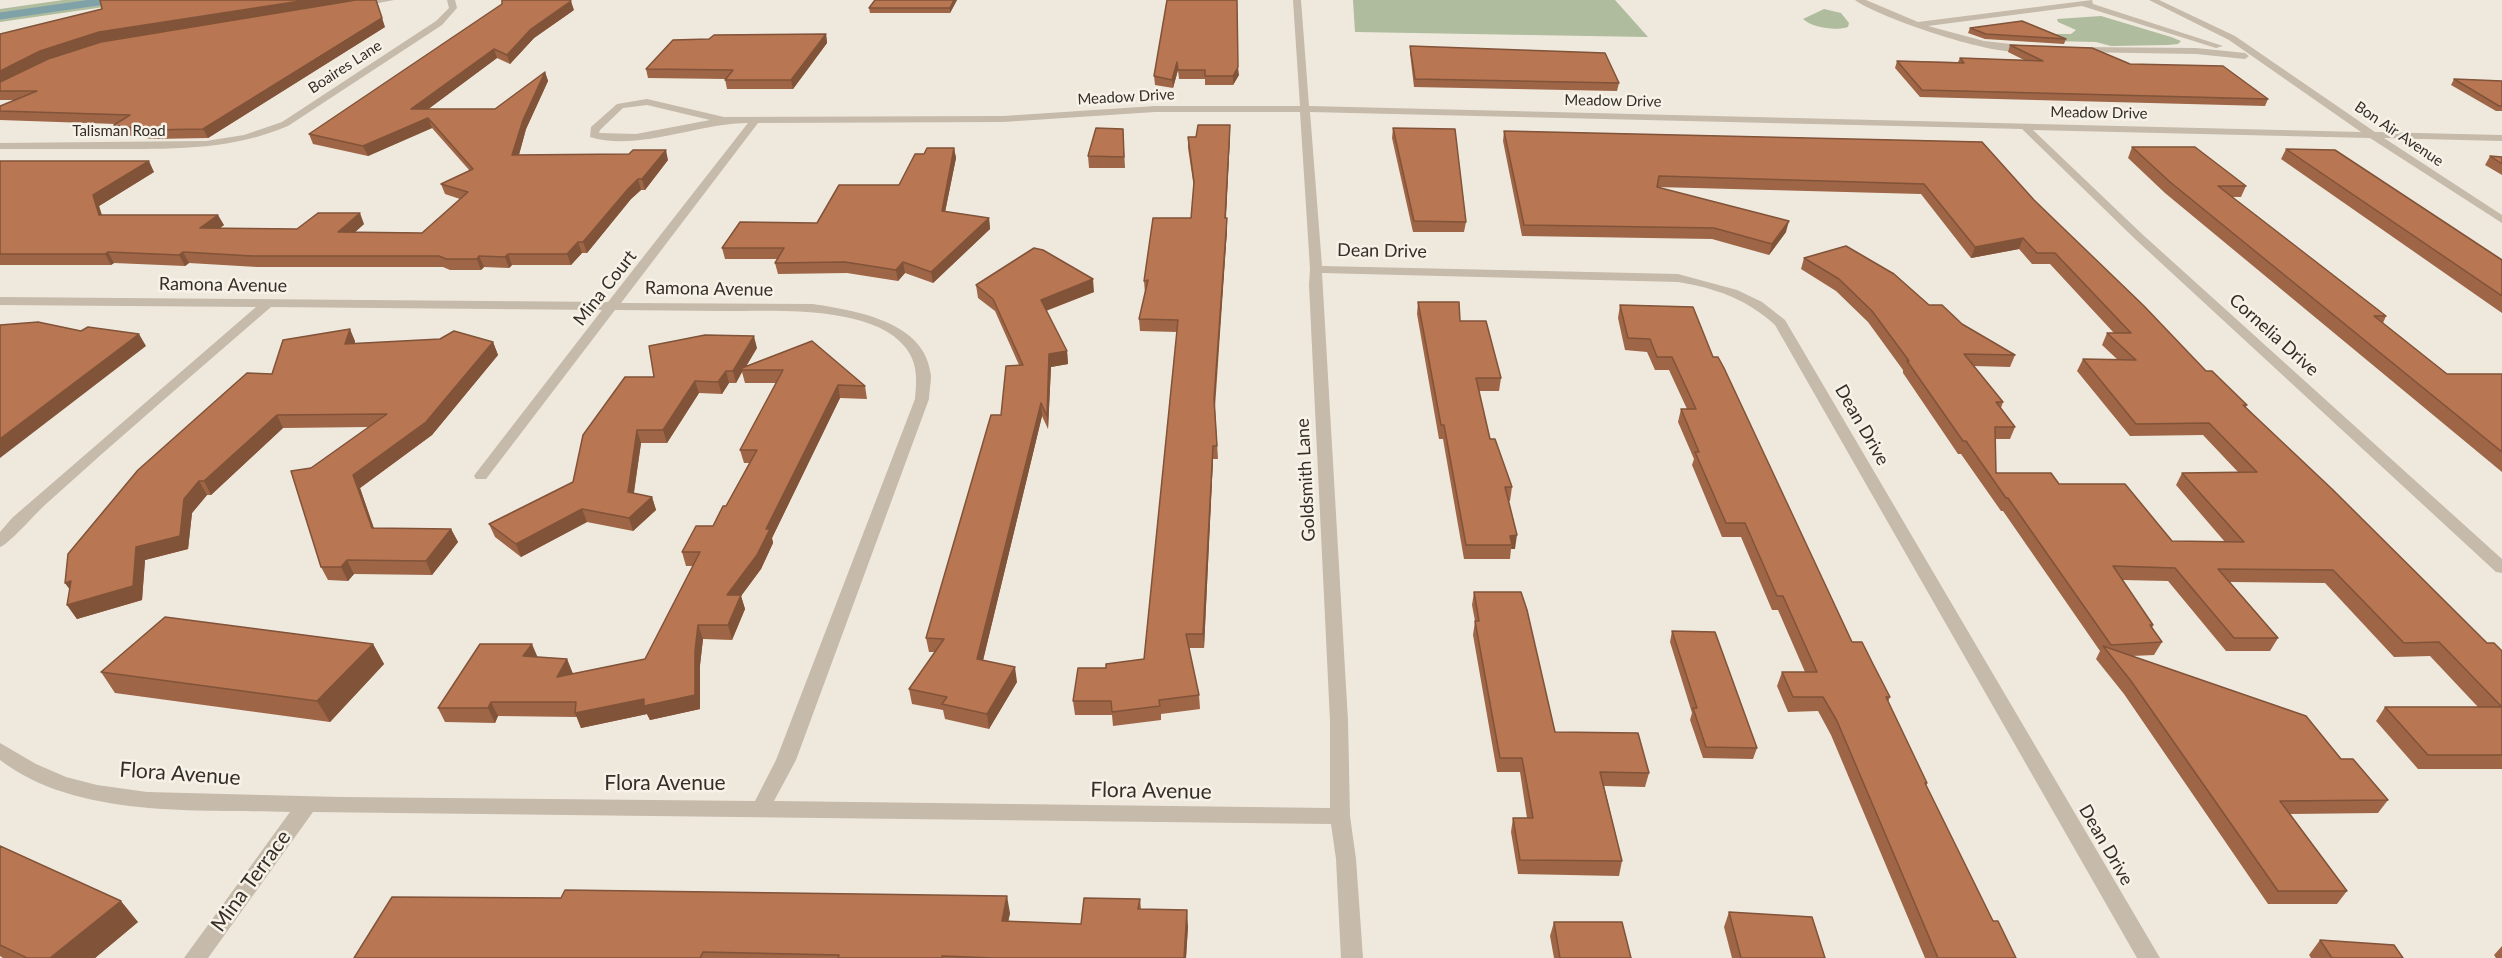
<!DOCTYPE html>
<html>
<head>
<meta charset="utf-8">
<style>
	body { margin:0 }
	canvas { display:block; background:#efe8dc }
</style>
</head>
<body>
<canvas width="2502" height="958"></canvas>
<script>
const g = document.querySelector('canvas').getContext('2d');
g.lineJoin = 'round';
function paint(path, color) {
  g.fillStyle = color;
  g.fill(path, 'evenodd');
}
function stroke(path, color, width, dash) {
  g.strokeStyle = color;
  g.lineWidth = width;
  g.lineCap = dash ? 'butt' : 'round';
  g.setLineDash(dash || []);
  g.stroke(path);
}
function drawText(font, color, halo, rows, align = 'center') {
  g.font = font + ' Lato,sans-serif';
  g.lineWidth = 5;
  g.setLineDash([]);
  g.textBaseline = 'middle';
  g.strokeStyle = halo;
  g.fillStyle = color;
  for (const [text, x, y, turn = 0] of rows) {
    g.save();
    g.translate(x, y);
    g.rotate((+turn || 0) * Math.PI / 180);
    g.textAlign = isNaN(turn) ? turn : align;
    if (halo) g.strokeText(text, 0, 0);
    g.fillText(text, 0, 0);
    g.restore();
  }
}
const green = new Path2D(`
	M63,0H152L0,22V9Z
	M1353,0H1615L1648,37L1355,32Z
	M1824,9L1841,13L1849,23L1848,27C1836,31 1813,28 1803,19Z
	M2101,16L2171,37L2181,41L2178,44L2168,45L2111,46L2096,42L2054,41L2031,34H2071L2076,30L2058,22L2057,19Z`);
const stream = new Path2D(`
	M0,16L112,0`);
const minor = new Path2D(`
	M374,0H394L357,7L353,5Z
	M447,0H455L457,8L442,25L288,126C234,149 179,149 120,149C80,149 40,149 0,149V143L206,141L244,135L282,122L436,21L449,8Z
	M1293,0H1301L1309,106L2361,132L2229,40L2149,0H2159L2235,36L2375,132L2502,135V141L2384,138L2502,215V223L2370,138L2033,130L2142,234L2502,559V573L2496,572L2134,238L2022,129L1310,112L1322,266L1678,274L1737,290L1762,302L1785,320L2160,958H2137L1775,325C1747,299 1715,288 1678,282L1322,273L1348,721L1350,816L1356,859L1363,958H1341L1336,859L1331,824L313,812L208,958H184L290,812C198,809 77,819 0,760V743L36,764L66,777L97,785L147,792L340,797L755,801L776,760L915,399C917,380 918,363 905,347C872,305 774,311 725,311C689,311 652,310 615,310L486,479H476L474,476L476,473L602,310L271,307C196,372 120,437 46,504C37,512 8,545 0,547V532L12,518L256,307L0,305V297L608,302L748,123C698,123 637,152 590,137L591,127L617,104L647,99L724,117L1003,116L1155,106H1300ZM647,105L710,120L636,134L599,133L600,130L623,108ZM1155,112H1300L1310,269L1309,285L1330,721V808L774,801L796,760L929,399C929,392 931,383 931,376C926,321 856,311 813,304L621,303L758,123L1003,122Z
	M1855,0H1866L1918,22L2092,0L2093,4L2223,46L2216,48L2082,6L1928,26L1984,41L2029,46L2033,49C2011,64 1877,17 1855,0Z
	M2077,47L2196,48L2245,53L2249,56L2245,59L2196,54L2074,52V48Z`);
const wall = new Path2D(`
	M957,0L950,13H870L869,8Z
	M1167,0L1239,75L1233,85H1205V79H1179L1178,70L1173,88L1155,85L1154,76Z
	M574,10L534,38L510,64L497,58L428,109H495L545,72L548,81L526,129L519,155L668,160L645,190H641L631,199L587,253H582L571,265H512L509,268L484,267L481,270H450L443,267H257L189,263L185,266L114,263L111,265H0V161L154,172L99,206L102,215L224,225L220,228L297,229L364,224L355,232L422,233L460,199L445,194L441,184L470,171L432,128L368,156L313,144L309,134Z
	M385,27L208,138L153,139L118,134L114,125L116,124L0,120V106L14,100H0V34ZM103,41L23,71L45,60Z
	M1970,28L2066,39L2064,44L1985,39L1968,33Z
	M826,34L827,43L793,89H727L725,79L648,78L646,69L709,39Z
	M2010,45L2130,64L2268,99L2265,106L1920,97L1895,68L1897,61L1958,62L1960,58L2024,60L2008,52Z
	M1410,46L1619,83L1617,91L1414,87L1410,53Z
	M2454,79L2502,81V111H2496L2451,85Z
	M1393,128L1466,222L1464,232H1413L1392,138Z
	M1123,129L1125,168H1089L1088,156Z
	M1504,131L1982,142L2034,200L2206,371L2247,405L2246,407L2487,643L2502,651V769H2418L2376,721L2385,707H2478L2430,656L2394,657L2325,583L2230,582L2278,638L2270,651H2226L2168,581L2122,580L2153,625L2152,628L2162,642L2154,655L2132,656L2341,759L2388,800L2378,813L2290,814L2347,891L2337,904H2268L2124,694L2096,659L2100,651L2003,511H2001L1961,454H1958L1903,373V370L1868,322L1836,291L1801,269L1804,258L1929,305L2015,355L2010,367L1974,366L2003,402L2001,408L2015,427L2010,439H1996V473L2059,484L2172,541L2225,542L2176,485L2182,473L2238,472L2203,435L2130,436L2077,371L2083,359L2118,360L2102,345L2107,333H2114L2050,264H2032L2019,249L1971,258L1921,194L1657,187L1786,232L1769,255L1712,239L1522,236L1503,141Z
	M1230,136L1226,218L1227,230L1215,408L1218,459H1213L1204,648H1189L1199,695L1200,709L1161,714V720L1113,726L1112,715H1075L1073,701L1106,668L1144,659L1177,332L1140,331L1139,319L1145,293L1144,281L1191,218L1194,188L1188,148V137Z
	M2132,147L2246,186L2241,197H2232L2386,316L2383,323L2447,374H2502V472L2165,193L2128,158Z
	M954,148L956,158L945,212L989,218L990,229L933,283L905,273L898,281L847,273L778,274L775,263L778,259H725L722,248L817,223L899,185L924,154Z
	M2286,149L2502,260V313L2281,159Z
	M2490,156L2502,157V175L2485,165Z
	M976,285L1094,292L1046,311L1067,351L1068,364L1051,367L1048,429L1042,416L983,660L1017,682L989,729L945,719L943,710L912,704L909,689L935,652H929L926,638L1001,415L1019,365L995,311L978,298Z
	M1418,302L1460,321L1501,378L1499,391H1479L1490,439L1512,487L1510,501H1508L1515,549H1511L1510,559H1464L1443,439H1439L1417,314Z
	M1620,305L1713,357L1852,642L1890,697L1888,702L1927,783L1926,786L1993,921L2016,958H1925L1831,735L1818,711L1788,712L1777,686L1782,672H1805L1778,610H1772L1741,537H1722L1692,465L1694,459L1678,422L1681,409H1687L1669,370H1655L1647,352L1625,350L1618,318Z
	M355,341V344L493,342L498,355L432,435L360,488L374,528L451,529L458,542L432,575L354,574L348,581L328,580L321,567L311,468L369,427L283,428L211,495H207L192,513L188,549L145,560L142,600L77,619L67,605L70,589L65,583L272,374Z
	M812,341L865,386L867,399L840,398L772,538L773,543L761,569L741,596L745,609L732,640L703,639L700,665V709L650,720L647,714L581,728L577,717L498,716L495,723L445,722L438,708L538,657L567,659L573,674L645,659L693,566H686L682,552L713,526L726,506L749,463H744L740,450L776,383H745L742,372L736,383H729L722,394L699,393L667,443H641L634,493L652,497L656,510L633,531L587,522L521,557L495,537L489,524L573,482L654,377L757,348L746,366Z
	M1474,592L1555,732L1649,773L1645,787L1604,786L1622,861L1619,876L1518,874L1511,832L1513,818H1527L1520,772H1497L1473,635L1475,621L1472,605Z
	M1672,631L1757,748L1753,759L1703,758L1690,720L1692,713L1670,642Z
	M373,644L384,664L330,722L115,693L101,672Z
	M0,846L138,922L95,958H3L0,956Z
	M1140,899L1141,909L1188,926L1186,958H354L1010,913L1008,921L1081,924Z
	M1729,912L1825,958H1732L1724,927Z
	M1554,922L1631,958H1554L1550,936Z
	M2320,940L2403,958H2311L2309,955Z
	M2502,946V958H2496L2494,955Z`);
const shadedWall = new Path2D(`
	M307,0H362L103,41L45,60L0,83V71L40,51L99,32Z
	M954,0H957L950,13V8Z
	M571,1L574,10L534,38L510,64L507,55L531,29Z
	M378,5L385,27L208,138L203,129Z
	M826,34L827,43L793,89L791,80Z
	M494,49L497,58L415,119L411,109Z
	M1177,62L1178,70L1173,88L1172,80Z
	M1238,67L1239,75L1233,85V76Z
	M545,72L548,81L526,129L516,165L512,155L523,120Z
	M428,118L432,128L368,156L363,146Z
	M1230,125V136L1225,230V218Z
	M954,148L956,158L943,222L942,211Z
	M666,150L668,160L645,190L642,179Z
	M149,161L154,172L99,206L105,226L99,215L93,195Z
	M638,179L641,190L631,199L587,253L583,242L628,189Z
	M360,213L364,224L343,243L338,232Z
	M218,215L224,225L206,239L200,228Z
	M989,218L990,229L933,283L931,272Z
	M1227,218V230L1214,412V399Z
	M1789,221L1786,232L1769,255L1772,244Z
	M2023,238L2019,249L1971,258L1975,247Z
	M578,242L582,253L571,265L567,254Z
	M108,252L114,263L111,265L105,254Z
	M183,252L189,263L185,266L179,255Z
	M508,254L512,265L509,268L505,257Z
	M479,256L484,267L481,270L477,259Z
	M903,262L905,273L898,281L896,270Z
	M1093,279L1094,292L1042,312L1041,300Z
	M350,329L355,341L351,357L345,344Z
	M139,334L146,346L0,458V439Z
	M754,336L757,348L744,370H742V372L736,383L733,371Z
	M493,342L498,355L432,435L360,488L378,541L372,528L353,475Z
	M1067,351L1068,364L1051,367L1048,429L1047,416L1049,354Z
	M726,371L729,383L722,394L718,382Z
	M695,381L699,393L667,443L663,430Z
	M838,385L840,398L772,538L773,543L761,569L741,596L745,609L732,640L728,625L727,595L766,529Z
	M1041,403L1042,416L980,673L977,659Z
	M277,415L283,428L211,495L204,481Z
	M637,430L641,443L632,504L628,492Z
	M1213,446V459L1204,648L1203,634Z
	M199,481L207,495L192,513L188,549L145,560L142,600L77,619L67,605L136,547L184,499Z
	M652,497L656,510L633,531L629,518Z
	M582,509L587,522L521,557L516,544Z
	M451,529L458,542L432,575L426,561Z
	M1517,535L1515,549H1511L1512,545L1510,536Z
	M347,560L354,574L348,581L341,567Z
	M71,581L75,597L65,583Z
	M698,625L703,639L700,665V709L650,720L647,714L581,728L575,713L644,699L695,651Z
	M373,644L384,664L330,722L317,701Z
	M532,644L538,658L523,656Z
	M567,659L573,674L557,677Z
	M1015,667L1017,682L989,729L987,714Z
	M491,702L498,716L495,723L488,708Z
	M1007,896L1010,913L1005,938L1002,921Z
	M121,901L138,922L95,958H50Z
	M1187,910L1188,926L1186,958H1184Z`);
const building = new Path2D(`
	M100,0H307L99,32L40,51L0,71V34L102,9Z
	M356,0H376L382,18L203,129L148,130L114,125L130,115L0,111V106L37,91H0V82L48,59L101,42Z
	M502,0H570L571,1L531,29L507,55L494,49L411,109H495L545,72L523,120L512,155L629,154L633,150H666L642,179H638L628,189L583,242H578L567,254H508L505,257L479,256L477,259H446L439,256H252L183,252L179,255L108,252L105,254H0V161H149L93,195L99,215H218L200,228L297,229L318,213H360L338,232L422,233L468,192L441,184L473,169L428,118L363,146L309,134L502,4Z
	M875,0H954L950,8H869Z
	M1167,0H1237L1238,67L1233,76H1205V70H1178L1177,62L1172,80L1154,76Z
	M2022,21L2066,39L1986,34L1970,28Z
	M826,34L791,80H725L733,70L646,69L673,40L709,39L714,35Z
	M2010,45L2092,48L2130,64L2223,66L2268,99L1922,90L1897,61L1964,63L1960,58L2043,61Z
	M1410,46L1605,53L1619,83L1415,79Z
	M2454,79L2502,81V106H2499Z
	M1198,125H1230L1225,218H1227L1214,399L1217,446H1213L1203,634H1186L1199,695L1159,700L1160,706L1112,712L1111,701H1073L1078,668H1106V664L1144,659L1178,320L1139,319L1148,280L1144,281L1153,218H1191L1194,182L1188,137H1196Z
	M1096,128L1123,129L1124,157L1088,156Z
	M1393,128L1455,129L1466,222L1414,221Z
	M1504,131L1982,142L2034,200L2144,306L2206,371H2212L2247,405H2243L2332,489L2487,643H2494L2502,651V755H2428L2385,707H2502L2439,642L2404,643L2333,570L2218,569L2278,638H2234L2175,568L2113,566L2153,625H2150L2162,642L2111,645L2008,498H2006L1966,441H1963L1907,361H1909L1872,311L1839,279L1804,258L1846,246L1894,274L1929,305H1942L1962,324L2015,355L1964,354L2003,402H1996L2015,427H1995L1996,473H2051L2059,484H2125L2172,541L2244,542L2182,473L2257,472L2209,423L2136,424L2083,359L2136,360L2107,333H2131L2055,253H2037L2023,238L1975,247L1924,184L1659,176L1657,187L1789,221L1772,244L1714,228L1524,225Z
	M2132,147H2195L2246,186H2218L2386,316H2374L2447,374H2502V452L2170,182Z
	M927,148H954L942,211L989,218L931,272L903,262L896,270L845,262L775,263L784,248H722L740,222L817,223L839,185H899L915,154H924Z
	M2286,149L2335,150L2502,260V296Z
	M2490,156L2502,157V164Z
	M1034,248L1043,250L1093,279L1041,300L1067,351L1049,354L1047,416L1041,403L977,659L1015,667L987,714L942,704L947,697L909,689L944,639L926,638L991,415H1001L1006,366L1023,365L993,299L976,285Z
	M1418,302H1459L1460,321H1486L1501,378H1476L1490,439H1495L1512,487H1505L1517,535L1510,536L1512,545H1466L1444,425H1441Z
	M1620,305L1693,307L1713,357H1718L1724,368L1852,642H1862L1873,664L1890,697H1886L1927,783H1925L1993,921H1998L2016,958H1938L1837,721L1823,697H1793L1782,672H1817L1783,596H1777L1745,523H1726L1695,452H1699L1681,409H1696L1672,357H1657L1650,339L1628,338Z
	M38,322L81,331L88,327L139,334L0,439V325Z
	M350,329L345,344L440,339L454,331L493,342L426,422L353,475L372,528L451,529L426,561L347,560L341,567H321L291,471L311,468L387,414L277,415L204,481H199L184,499L180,536L136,547L133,586L67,605L71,581L65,583L68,554L138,470L247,373L272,374L283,340Z
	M705,335L754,336L733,371H726L718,382L695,381L663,430H637L628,492L652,497L629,518L582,509L516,544L489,524L573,482L583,435L625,377H654L649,346Z
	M812,341L865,386L838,385L766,529H770L757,555L727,595H741L728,625H698L695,651V695L644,706V699L575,713L576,702H491L488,708H438L480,644H532L523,656L567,659L557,677L645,659L700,552H682L696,526H713L723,506H726L757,450H740L783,370H742V368Z
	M1474,592H1521L1527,610L1555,732L1638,733L1649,773L1600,772L1622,861L1520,860L1513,818H1533L1522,758H1500L1475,621H1479Z
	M165,617L373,644L317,701L101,672Z
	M1672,631L1715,632L1757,748L1706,747L1693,708H1697Z
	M2103,646L2306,716L2341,759H2353L2388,800L2280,801L2347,891H2278L2131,681Z
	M0,846L121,901L50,958H27L0,945Z
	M565,890L1007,896L1002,921L1081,924L1084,898L1140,899L1138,909L1187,910L1184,958H993L942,956V958H838L839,955L703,952L700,958H354L392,897L561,898Z
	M1729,912L1812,917L1825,958H1741Z
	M1554,922H1622L1631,958H1560Z
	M2320,940L2394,945L2403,958H2332Z`);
const farStreetnames = [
	["Boaires Lane",345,67,-33],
	["Meadow Drive",1126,97,-3],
	["Meadow Drive",1613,101,1],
	["Meadow Drive",2099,113,1],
	["Talisman Road",119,131],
	["Bon Air Avenue",2399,134,34]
];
const streetNames = [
	["Dean Drive",1382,251,1],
	["Ramona Avenue",223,285,1],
	["Mina Court",605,288,-52],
	["Ramona Avenue",709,289,1],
	["Cornelia Drive",2274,335,42],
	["Dean Drive",1862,425,60],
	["Goldsmith Lane",1306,480,-93],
	["Dean Drive",2106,845,60]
];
const nearStreetnames = [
	["Flora Avenue",180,774,4],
	["Flora Avenue",665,783],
	["Flora Avenue",1151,791,1],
	["Mina Terrace",251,881,-54]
];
paint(green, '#afbc9e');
stroke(stream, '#7fa2a9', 7);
paint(minor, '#c6baaa');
paint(wall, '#9e6547');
paint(shadedWall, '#815339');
paint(building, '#b87652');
stroke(building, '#815339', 1.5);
drawText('15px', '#342d28', '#f7f2e8', farStreetnames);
drawText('18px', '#342d28', '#f7f2e8', streetNames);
drawText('21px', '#342d28', '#f7f2e8', nearStreetnames);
</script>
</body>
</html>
